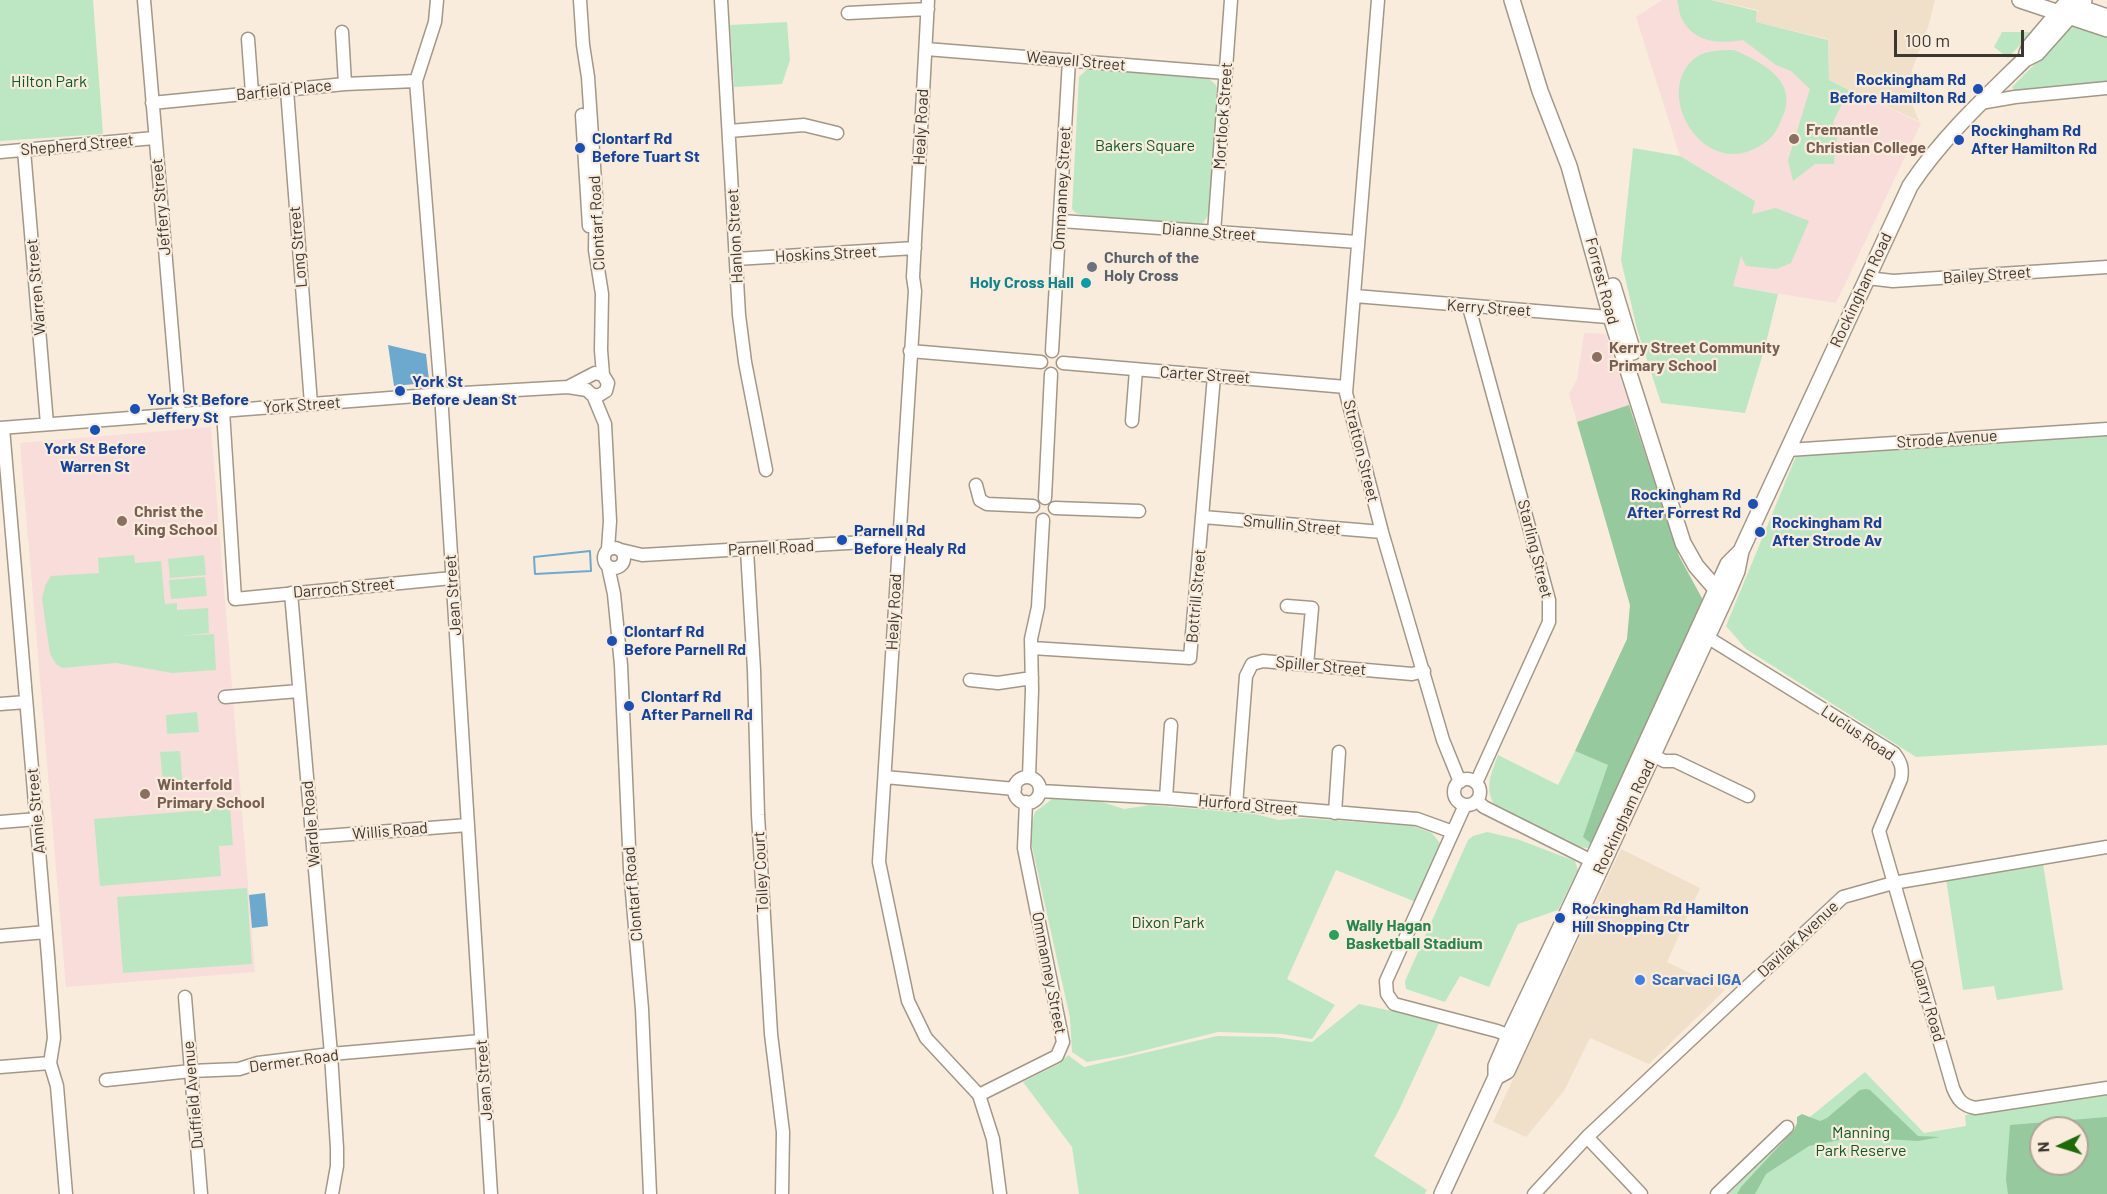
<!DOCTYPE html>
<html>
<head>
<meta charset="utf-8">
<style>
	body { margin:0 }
	#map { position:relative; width:2107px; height:1194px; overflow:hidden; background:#f9ecdc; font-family:Barlow,sans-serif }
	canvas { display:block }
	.north { position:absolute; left:2029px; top:1116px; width:60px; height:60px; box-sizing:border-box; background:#f9ecdc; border:2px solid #ada498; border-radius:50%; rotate:266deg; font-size:16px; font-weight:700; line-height:24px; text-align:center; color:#3c3731 }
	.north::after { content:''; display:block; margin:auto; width:21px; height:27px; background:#1e6a09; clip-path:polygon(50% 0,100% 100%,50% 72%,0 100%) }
	.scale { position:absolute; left:1894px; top:30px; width:130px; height:27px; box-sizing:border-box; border:3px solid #3c3731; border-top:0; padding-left:8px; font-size:18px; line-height:21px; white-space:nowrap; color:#3c3731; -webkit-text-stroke:4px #f9ecdc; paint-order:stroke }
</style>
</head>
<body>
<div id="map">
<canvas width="2107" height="1194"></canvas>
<div class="north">N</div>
<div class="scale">100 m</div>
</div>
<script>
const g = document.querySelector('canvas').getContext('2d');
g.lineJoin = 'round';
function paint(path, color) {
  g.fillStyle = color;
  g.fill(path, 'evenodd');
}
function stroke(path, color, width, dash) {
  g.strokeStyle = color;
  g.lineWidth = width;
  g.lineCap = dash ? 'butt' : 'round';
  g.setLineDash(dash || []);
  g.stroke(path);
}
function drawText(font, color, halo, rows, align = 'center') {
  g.font = font + ' Barlow,sans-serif';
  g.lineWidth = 4.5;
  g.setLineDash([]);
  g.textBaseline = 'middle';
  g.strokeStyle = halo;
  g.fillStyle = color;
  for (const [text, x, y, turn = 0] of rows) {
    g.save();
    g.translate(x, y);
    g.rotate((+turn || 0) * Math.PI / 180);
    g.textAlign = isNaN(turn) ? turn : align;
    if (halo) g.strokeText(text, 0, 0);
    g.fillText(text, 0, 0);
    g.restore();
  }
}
const built = new Path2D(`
	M1713,0H1935L1928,27L1912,70L1911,101L1919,121L1829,80L1828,39L1756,22L1758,10Z
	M1621,849L1700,888L1667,962L1725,990L1649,1064L1590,1038L1564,1091L1526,1137L1493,1122Z`);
const education = new Path2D(`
	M1662,0H1711L1757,11L1756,22L1828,40L1829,80L1921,123L1836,303L1732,286L1755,201L1680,156L1636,17Z
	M1584,333L1606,334L1629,405L1577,422L1569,394L1577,380Z
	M211,427L255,972L66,987L20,443Z`);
const green = new Path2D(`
	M0,0H93L103,134L0,141Z
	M1677,0H1711L1757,11L1756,22L1828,40L1829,80L1849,90L1833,122L1839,132L1835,145L1834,164H1815L1793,181L1788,160L1810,89L1791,71L1776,65L1743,40C1720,44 1694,43 1682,19C1679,14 1679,6 1677,0Z
	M787,22L790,60L782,84L734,87L730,25Z
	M2079,25L2107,35V84L2016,92L2012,87L2072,27Z
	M2002,32H2032L2008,58L1994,47Z
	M1734,50C1762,62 1800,82 1782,118C1778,127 1775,135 1767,141C1707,188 1651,94 1694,59C1704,50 1721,50 1734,50Z
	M1088,68L1208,78L1216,85L1218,91L1209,214L1203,223L1194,225L1083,215L1076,213L1072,209L1079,77Z
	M1633,148L1680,156L1755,201L1752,214L1776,208L1809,221L1791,263L1776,269L1746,266L1741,256L1733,286L1778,294L1765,347L1745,413L1661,403L1637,329L1621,260Z
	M2107,436V745L1916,757L1746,649L1726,626L1796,456Z
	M134,555L135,563L161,561L165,604L177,603V610L208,608L209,633L179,636L214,634L216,670L172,673L116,663L62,668L56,664L50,654L42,599L45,586L51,576L99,573L98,558Z
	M204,555L206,575L170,578L168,559Z
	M205,577L207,596L171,599L169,580Z
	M197,712L199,732L167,734L166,715Z
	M180,751L183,790L164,792L160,752Z
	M1575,751L1609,765L1584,837L1594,846L1587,848L1578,847L1494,804C1484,787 1492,772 1498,755L1558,785Z
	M1052,799L1099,801L1124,809L1150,805L1255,814L1279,820L1303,818L1413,826L1432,833L1440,843L1416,902L1336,870L1287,979L1335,1005L1312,1039L1282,1034L1218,1032L1126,1055L1087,1062L1072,1052L1070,1018L1029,833L1035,812Z
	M230,808L233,845L219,846L221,876L100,886L94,819Z
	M1487,832L1517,839L1575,861L1578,870L1558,910L1518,924L1489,987L1460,976L1445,1002L1406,989L1405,981L1468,840L1473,836Z
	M2043,864L2063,990L1997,1000L1994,986L1963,990L1946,879Z
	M247,888L252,964L123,973L117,897Z
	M1359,1004L1440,1021L1399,1110L1374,1156L1427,1190L1425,1194H1079L1072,1147L1023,1082L1059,1064L1068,1055L1084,1067L1217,1036L1274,1037L1312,1042Z
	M1865,1072L1924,1133L1966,1126L1965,1115L2107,1095V1194H1728L1794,1130ZM2041,1128H2077V1164H2041Z`);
const forest = new Path2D(`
	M1629,405L1679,556L1703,600L1700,613L1594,846L1583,837L1608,765L1575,751L1627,639L1630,605L1577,422Z
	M1866,1089L1870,1090L1918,1136L1940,1137L1918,1141L1854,1137L1809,1146L1766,1174L1755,1194H1737L1741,1187L1794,1130L1797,1123V1117L1802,1114L1820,1121L1827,1118L1860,1090Z
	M2107,1117V1194H2008L2006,1179L2010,1125ZM2041,1128H2077V1164H2041Z`);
const water = new Path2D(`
	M388,345L426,354L429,380L426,383L394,386Z
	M265,893L268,926L252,928L249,895Z`);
const stream = new Path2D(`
	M590,551L591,571L535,574L534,557Z`);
const minor = new Path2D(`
	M144,0L179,414
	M437,0L435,22L416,81L441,394L491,1194
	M580,0L583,45L588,77L596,196L595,250L602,294L601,350L603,375
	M721,0L739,315L745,362L766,470
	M928,0L913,277L915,291L879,862L908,1001L926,1038L979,1095L993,1139L1000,1194
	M1378,0L1346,393L1382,532L1443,740L1460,782
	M848,13L928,9
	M342,32L345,84
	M248,39L252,93
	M926,49L1226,73
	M287,90L311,404
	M152,103L345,84L416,81
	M1980,103L2015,97L2107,88
	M582,115L589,226
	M729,131L804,125L837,133
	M24,150L47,424
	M0,152L154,138
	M1061,221L1358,242
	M1214,233L1231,0
	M736,259L915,248
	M1867,278L1893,281L2107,267
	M1355,296L1620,318
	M1469,307L1549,600V622L1476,783
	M910,351L1041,362
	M1052,351L1069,60
	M1063,363L1346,387
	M593,395L605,424L610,521L608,549
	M223,411L235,599L452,578
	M1132,421L1136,370
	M0,428L429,395L568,387L587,390L591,394L598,396L606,391L608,383L603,375L595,373L568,387
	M3,428L48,956L54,1038L50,1063L57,1086L66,1194
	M1788,450L2107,429
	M976,485L980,500L987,504L1033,506
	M1045,498L1051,374
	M1055,508L1139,511
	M1203,517L1382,532
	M604 558a10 10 0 1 1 20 0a10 10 0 1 1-20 0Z
	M621,550L642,555L899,540
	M747,550L754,670L758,815L771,1034L783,1132L782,1194
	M608,566L614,594L621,665L630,869L642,1009L650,1194
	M291,593L331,1054L337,1148V1166L332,1194
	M1287,606L1312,608L1307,665
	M1707,637L1894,753C1901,762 1903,768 1901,779L1879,831L1953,1088C1958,1100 1962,1105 1975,1108L2107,1088
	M1032,648L1190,658L1214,376
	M970,680L998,683L1032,678
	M225,697L299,691
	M0,704L26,702
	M1653,755L1664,761H1675L1748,796
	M885,777L1015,789
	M1029,777L1032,690L1031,639L1038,607L1043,520
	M1014 790a13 13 0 1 1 26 0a13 13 0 1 1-26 0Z
	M1454 792a13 13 0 1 1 26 0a13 13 0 1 1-26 0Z
	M1040,791L1166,798L1417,819L1453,832
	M1166,798L1171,725
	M1477,801L1484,807L1600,865
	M1236,805L1246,676L1252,664L1263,661L1412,674L1424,671
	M1465,805L1386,981L1387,994L1394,1004L1497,1031L1518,1039
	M1335,813L1339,752
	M0,822L37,819
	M313,837L468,825
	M0,936L46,932
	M185,997L201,1194
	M0,1067L50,1063
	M106,1080L191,1071L239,1069L258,1063L331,1054L481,1041
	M979,1095L1057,1056L1063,1042L1024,848L1026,802
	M1587,1137L1641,1194
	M1534,1194L1587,1137L1843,897L1893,883L2107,847
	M1717,1194L1787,1127`);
const major = new Path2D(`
	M1512,0L1540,91L1569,166L1611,317L1683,543L1696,566L1716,589
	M2020,0L2107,29
	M2070,4L2107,17
	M2027,53L2030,46L2069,0
	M1613,286L1633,352
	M1496,1077L1507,1071L1728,592L1737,571L1741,551L1910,186C1942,138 1984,99 2025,59L2037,53L2084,0
	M1442,1194L1496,1077V1066L1509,1036L1592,861L1728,564L1741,551`);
const markers = [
	[1978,89,6,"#1a4fb4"],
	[1794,139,6,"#8d6e63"],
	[1959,140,6,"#1a4fb4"],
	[580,148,6,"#1a4fb4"],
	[1092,267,6,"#6b7280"],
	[1086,283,6,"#0f9aa8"],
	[1597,357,6,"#8d6e63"],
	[400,391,6,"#1a4fb4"],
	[135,409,6,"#1a4fb4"],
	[95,430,6,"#1a4fb4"],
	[1753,504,6,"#1a4fb4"],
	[122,521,6,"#8d6e63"],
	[1760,532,6,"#1a4fb4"],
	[842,540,6,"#1a4fb4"],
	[612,641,6,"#1a4fb4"],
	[629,706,6,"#1a4fb4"],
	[145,794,6,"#8d6e63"],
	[1560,918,6,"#1a4fb4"],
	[1334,935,6,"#2e9e5b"],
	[1640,980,6,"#3f7fe0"]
];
const streetNames = [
	["Weavell Street",1076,61,5],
	["Barfield Place",284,90,-6],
	["Mortlock Street",1223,116,-86],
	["Healy Road",921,127,-87],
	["Shepherd Street",77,145,-5],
	["Ommanney Street",1062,188,-87],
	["Jeffery Street",161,207,-95],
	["Clontarf Road",597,223,-93],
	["Dianne Street",1209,232,4],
	["Hanlon Street",735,236,-93],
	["Long Street",298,247,-95],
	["Hoskins Street",826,254,-3],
	["Bailey Street",1987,275,-4],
	["Forrest Road",1602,281,75],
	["Warren Street",36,287,-95],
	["Rockingham Road",1861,290,-65],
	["Kerry Street",1489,308,4],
	["Carter Street",1205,375,4],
	["York Street",302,405,-4],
	["Strode Avenue",1947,439,-4],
	["Stratton Street",1361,451,76],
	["Smullin Street",1292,525,5],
	["Parnell Road",771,548,-3],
	["Starling Street",1535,549,76],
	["Darroch Street",344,588,-5],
	["Jean Street",453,595,-94],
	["Bottrill Street",1196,596,-85],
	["Healy Road",894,612,-87],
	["Spiller Street",1321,666,5],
	["Lucius Road",1858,733,34],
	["Hurford Street",1248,805,5],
	["Annie Street",36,811,-95],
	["Rockingham Road",1624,817,-65],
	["Wardle Road",311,824,-95],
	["Willis Road",390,831,-5],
	["Tolley Court",761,872,-93],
	["Clontarf Road",633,894,-95],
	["Davilak Avenue",1798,939,-43],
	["Ommanney Street",1049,973,79],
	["Quarry Road",1928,1001,74],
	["Dermer Road",294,1061,-8],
	["Jean Street",484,1080,-94],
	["Duffield Avenue",193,1095,-95]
];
const transitNames = [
	["Rockingham Rd",1966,80,"right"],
	["Before Hamilton Rd",1966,98,"right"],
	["Rockingham Rd",1971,131],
	["After Hamilton Rd",1971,149],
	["Clontarf Rd",592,139],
	["Before Tuart St",592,157],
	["York St",412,382],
	["Before Jean St",412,400],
	["York St Before",147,400],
	["Jeffery St",147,418],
	["York St Before",95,449,"center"],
	["Warren St",95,467,"center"],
	["Rockingham Rd",1741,495,"right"],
	["After Forrest Rd",1741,513,"right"],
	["Rockingham Rd",1772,523],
	["After Strode Av",1772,541],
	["Parnell Rd",854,531],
	["Before Healy Rd",854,549],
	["Clontarf Rd",624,632],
	["Before Parnell Rd",624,650],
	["Clontarf Rd",641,697],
	["After Parnell Rd",641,715],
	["Rockingham Rd Hamilton",1572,909],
	["Hill Shopping Ctr",1572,927]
];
const parkNames = [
	["Hilton Park",49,82],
	["Bakers Square",1145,146],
	["Dixon Park",1168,923],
	["Manning",1861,1133],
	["Park Reserve",1861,1151]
];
const educationNames = [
	["Fremantle",1806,130],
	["Christian College",1806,148],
	["Kerry Street Community",1609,348],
	["Primary School",1609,366],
	["Christ the",134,512],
	["King School",134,530],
	["Winterfold",157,785],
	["Primary School",157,803]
];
const worshipNames = [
	["Church of the",1104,258],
	["Holy Cross",1104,276]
];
const cultureNames = [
	["Holy Cross Hall",1074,283]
];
const leisureNames = [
	["Wally Hagan",1346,926],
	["Basketball Stadium",1346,944]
];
const shopNames = [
	["Scarvaci IGA",1652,980]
];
paint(built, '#f0dfc9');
paint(education, '#f8dddb');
paint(green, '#bde7c2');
paint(forest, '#96c99d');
paint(water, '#6da9ce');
stroke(stream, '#6da9ce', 2);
stroke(minor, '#a39788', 15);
stroke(major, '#a39788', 18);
stroke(minor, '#fff', 12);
stroke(major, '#fff', 15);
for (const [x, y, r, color] of markers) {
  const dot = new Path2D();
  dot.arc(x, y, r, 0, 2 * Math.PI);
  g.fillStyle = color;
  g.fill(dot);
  stroke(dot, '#f9ecdc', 2);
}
drawText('16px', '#3c3731', '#f9ecdc', streetNames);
drawText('bold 16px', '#164399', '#f9ecdc', transitNames, 'left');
drawText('16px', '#0c5a23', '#f9ecdc', parkNames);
drawText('bold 16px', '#785e54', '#f9ecdc', educationNames, 'left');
drawText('bold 16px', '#5b616d', '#f9ecdc', worshipNames, 'left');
drawText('bold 16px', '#0d838f', '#f9ecdc', cultureNames, 'right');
drawText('bold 16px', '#27864d', '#f9ecdc', leisureNames, 'left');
drawText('bold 16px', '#366cbe', '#f9ecdc', shopNames, 'left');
</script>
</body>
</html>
